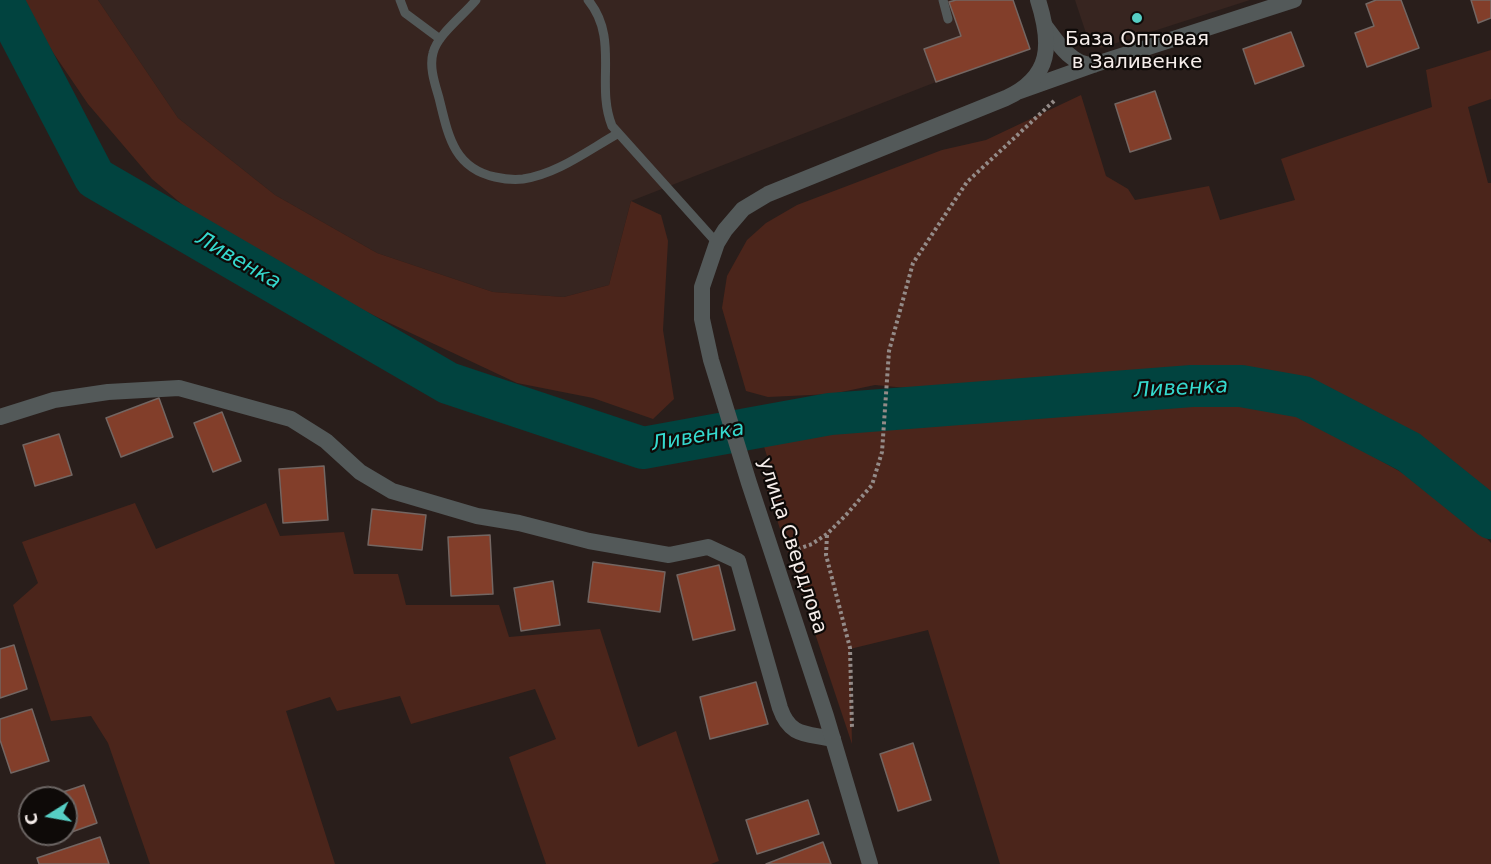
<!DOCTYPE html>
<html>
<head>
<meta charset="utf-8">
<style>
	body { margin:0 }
	#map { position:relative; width:1491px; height:864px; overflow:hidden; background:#291e1b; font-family:"DejaVu Sans",sans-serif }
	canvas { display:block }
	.north { position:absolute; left:18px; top:786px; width:60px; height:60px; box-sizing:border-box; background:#0e0a08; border:2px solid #6b6563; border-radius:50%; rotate:259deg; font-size:16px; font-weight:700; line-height:24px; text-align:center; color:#f6eeeb }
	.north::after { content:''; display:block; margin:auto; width:21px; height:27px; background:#56cec4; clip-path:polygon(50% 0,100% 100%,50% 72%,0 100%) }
</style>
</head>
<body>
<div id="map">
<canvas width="1491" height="864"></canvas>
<div class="north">С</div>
</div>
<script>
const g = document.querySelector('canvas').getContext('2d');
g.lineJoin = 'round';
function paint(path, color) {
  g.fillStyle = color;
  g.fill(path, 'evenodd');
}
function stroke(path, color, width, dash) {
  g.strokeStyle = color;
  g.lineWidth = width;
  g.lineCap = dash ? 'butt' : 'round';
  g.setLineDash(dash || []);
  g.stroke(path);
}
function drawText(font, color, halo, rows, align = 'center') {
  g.font = font + ' "DejaVu Sans",sans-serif';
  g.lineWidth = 4.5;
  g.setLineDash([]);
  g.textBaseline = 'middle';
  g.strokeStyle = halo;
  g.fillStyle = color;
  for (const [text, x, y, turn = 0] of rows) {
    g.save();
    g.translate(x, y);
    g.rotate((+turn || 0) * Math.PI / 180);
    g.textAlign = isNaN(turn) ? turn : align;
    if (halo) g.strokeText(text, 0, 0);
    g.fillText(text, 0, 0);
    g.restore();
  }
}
const built = new Path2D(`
	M98,0H1013L1030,49L936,82L631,201L609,285L564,297L493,292L377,253L275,195L178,118Z
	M1075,0H1250L1101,48L1087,36Z`);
const green = new Path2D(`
	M19,0H98L178,118L275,195L377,253L493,292L564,297L609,285L631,201L661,215L668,241L663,330L674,399L653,419L593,398L517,383L381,319L227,242L152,179L88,104L22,7Z
	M1491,50V99L1468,107L1488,183H1491V499L1452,462L1306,387L1230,371L1128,379L957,385L917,389L875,385L832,394L768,397L746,391L722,308L727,276L747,240L766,223L797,205L942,150L986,140L1081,95L1106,176L1128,189L1135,200L1209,186L1220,220L1295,200L1281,159L1432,107L1426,70Z
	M1240,398L1309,420L1452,501L1491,543V864H1000L928,630L850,649L852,744L763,478L773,475L760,434H783L807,438L838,433L872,420L884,422L918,417L1011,414L1141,402Z
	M135,503L156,549L266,503L280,536L344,532L354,574H398L406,605H499L509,637L600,629L638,747L676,731L719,861L711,864H546L509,757L556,739L535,689L411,724L400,696L337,711L330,697L286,711L335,864H150L108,743L91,716L51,721L13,605L38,583L22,542Z`);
const river = new Path2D(`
	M2,0L95,178L448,383L643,448L830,414L1192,386H1241L1303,397L1409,452L1491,518`);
const building = new Path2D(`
	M956,0H1013L1030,49L936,82L924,49L961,36L949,2Z
	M1376,0H1401L1419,48L1367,67L1355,33L1374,26L1366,4Z
	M1471,0H1491V18L1478,23Z
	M1291,32L1304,66L1255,84L1243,49Z
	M1155,91L1171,139L1130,152L1115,104Z
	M159,398L173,437L121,457L106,418Z
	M222,412L241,461L213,472L194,423Z
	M59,434L72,475L35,486L23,445Z
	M324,466L328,520L283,523L279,469Z
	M372,509L426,515L422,550L368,545Z
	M490,535L493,594L451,596L448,537Z
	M593,562L665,572L660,612L588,602Z
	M719,565L735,630L693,640L677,575Z
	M553,581L560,625L521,631L514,588Z
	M14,645L27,689L0,698V649Z
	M756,682L768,724L710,739L700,697Z
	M32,709L49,761L11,773L0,740V719Z
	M913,743L931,800L898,811L880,754Z
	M84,785L97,823L66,834V798H45Z
	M808,800L819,834L757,854L746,820Z
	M40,834H65L43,842Z
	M100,837L109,864H39L37,858Z
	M823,842L831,864H766Z`);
const path = new Path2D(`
	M827,535L826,555L850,648L852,728
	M792,551L812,544L827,534L846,515L872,485L882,452L889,351L913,263L967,182L1055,100`);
const service = new Path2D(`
	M400,0L405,13L440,39
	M476,0C464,15 437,35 433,53C429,67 435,84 439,98C448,134 453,168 495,177C504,179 514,180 523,179C557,174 587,151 617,134
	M588,0C620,39 595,84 612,126L717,243
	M943,0L948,19`);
const minor = new Path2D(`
	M1045,26C1057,42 1072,66 1093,65
	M1020,91L1093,65L1294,0
	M0,417L54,400L108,392L179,388L291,419L326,441L360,472L392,491L477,516L519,523L589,541L669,555L708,547L738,561L780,708C790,737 806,733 833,739`);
const tertiary = new Path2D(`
	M870,864L826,716L749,483L711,360L702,319V287L717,243L725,230L743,209L768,194L1006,98C1052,77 1052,44 1038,0`);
const markers = [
	[1137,18,6,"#56cec4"]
];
const poiNames = [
	["База Оптовая",1137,40],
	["в Заливенке",1137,63]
];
const streetNames = [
	["улица Свердлова",792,546,72]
];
const waterNames = [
	["Ливенка",238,261,30],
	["Ливенка",1181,389,-3],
	["Ливенка",698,437,-10]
];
paint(built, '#372520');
paint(green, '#4b251b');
stroke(river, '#01433f', 42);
paint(building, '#823e2a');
stroke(building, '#736662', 1.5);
stroke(path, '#948b88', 4, [3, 3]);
stroke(service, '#535959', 9);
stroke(minor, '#535959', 16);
stroke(tertiary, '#535959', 16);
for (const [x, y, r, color] of markers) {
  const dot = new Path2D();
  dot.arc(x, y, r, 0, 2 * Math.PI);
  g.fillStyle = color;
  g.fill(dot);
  stroke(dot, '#0e0a08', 2);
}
drawText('20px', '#f6eeeb', '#0e0a08', poiNames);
drawText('20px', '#f6eeeb', '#0e0a08', streetNames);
drawText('italic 21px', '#35d9ce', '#0e0a08', waterNames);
</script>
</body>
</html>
